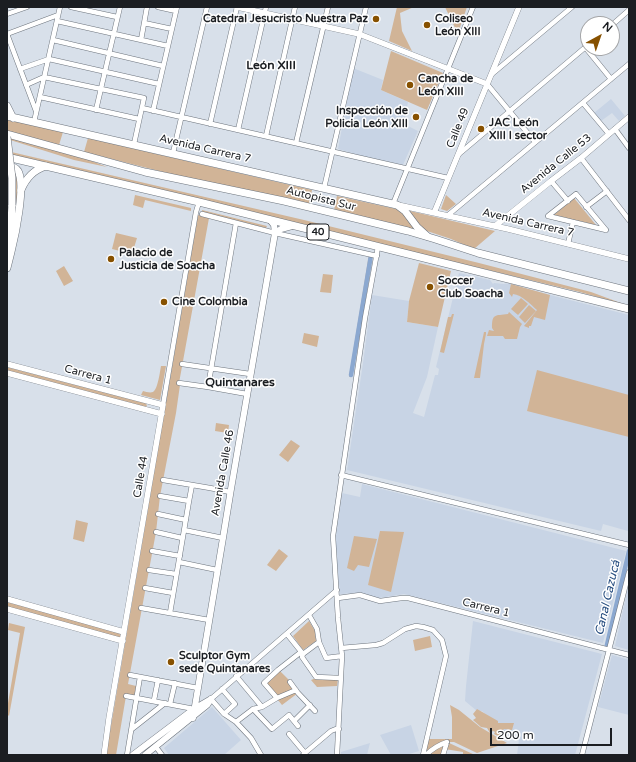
<!DOCTYPE html>
<html>
<head>
<meta charset="utf-8">
<style>
	body { margin:0 }
	#map { position:relative; width:636px; height:762px; overflow:hidden; background:#d8e0ea; font-family:"Varela Round",sans-serif }
	canvas { display:block }
	.frame { position:absolute; inset:0; border:8px solid #1b1e22; pointer-events:none }
	.north { position:absolute; left:580px; top:16px; width:40px; height:40px; box-sizing:border-box; background:#fff; border:1px solid #a4a5a7; border-radius:50%; rotate:40deg; font-size:11px; font-weight:700; line-height:16px; text-align:center; color:#1b1e22 }
	.north::after { content:''; display:block; margin:auto; width:14px; height:18px; background:#875100; clip-path:polygon(50% 0,100% 100%,50% 72%,0 100%) }
	.scale { position:absolute; left:490px; top:728px; width:122px; height:18px; box-sizing:border-box; border:2px solid #1b1e22; border-top:0; padding-left:5px; font-size:12px; line-height:14px; white-space:nowrap; color:#1b1e22; -webkit-text-stroke:3px #fff; paint-order:stroke }
</style>
</head>
<body>
<div id="map">
<canvas width="636" height="762"></canvas>
<div class="frame"></div>
<div class="north">N</div>
<div class="scale">200 m</div>
</div>
<script>
const g = document.querySelector('canvas').getContext('2d');
g.lineJoin = 'round';
function paint(path, color) {
  g.fillStyle = color;
  g.fill(path, 'evenodd');
}
function stroke(path, color, width, dash) {
  g.strokeStyle = color;
  g.lineWidth = width;
  g.lineCap = dash ? 'butt' : 'round';
  g.setLineDash(dash || []);
  g.stroke(path);
}
function drawText(font, color, halo, rows, align = 'center') {
  g.font = font + ' "Varela Round",sans-serif';
  g.lineWidth = 3;
  g.setLineDash([]);
  g.textBaseline = 'middle';
  g.strokeStyle = halo;
  g.fillStyle = color;
  for (const [text, x, y, turn = 0] of rows) {
    g.save();
    g.translate(x, y);
    g.rotate((+turn || 0) * Math.PI / 180);
    g.textAlign = isNaN(turn) ? turn : align;
    if (halo) g.strokeText(text, 0, 0);
    g.fillText(text, 0, 0);
    g.restore();
  }
}
const built = new Path2D(`
	M353,68L383,80L381,90L408,102L404,124L418,131L403,165L365,157L338,149Z
	M611,99L625,116L619,121L612,113L601,121L594,113Z
	M459,273L490,280L493,284L494,283L504,284L510,283L511,284L550,295L629,315V528L628,531L603,524L601,531L347,470L363,363L372,295L409,301L407,322L438,327L427,377L413,413L424,417L435,375H438L439,369L436,367Z
	M362,484L626,551L603,643L404,594L379,598L356,593L340,594L335,543L342,493L360,497Z
	M629,583V650L615,646Z
	M473,621L602,654L575,755H517L520,731L518,732H504L482,711H477L465,701L466,686Z
	M612,655L629,660V715L598,707Z
	M212,707L241,740L224,755H169L164,748Z
	M411,725L419,751L406,755H391L380,735Z
	M370,743L367,755H341V752Z`);
const green = new Path2D(`
	M397,7H414L400,13L402,31L412,51L389,41Z
	M445,7H467L459,30L457,32Z
	M391,51L443,73L427,110L381,90Z
	M7,119L63,132L59,145L7,132Z
	M7,137L79,156L107,167L74,160L7,139Z
	M88,138L312,190L309,204L175,175L84,152Z
	M7,151L304,220L479,263L591,292L629,306L580,292L362,240L7,154Z
	M7,169L15,173L17,177V206L8,240L7,248Z
	M135,195L191,208V211L145,200L143,208L133,205Z
	M446,195L456,204L447,211L441,209Z
	M337,196L401,210L416,230L334,210Z
	M574,198L596,225L554,215Z
	M202,210L267,226L266,228L202,212Z
	M406,210L495,231L474,249L451,239L421,229Z
	M198,215L209,218L179,383L180,385L176,413L160,496L156,532L128,684L136,686L134,697L126,696L116,755H106Z
	M116,233L137,238L132,254L112,249Z
	M369,254L373,255L352,376L349,377Z
	M419,263L451,271L438,327L407,322L409,301Z
	M64,266L73,281L64,286L56,271Z
	M323,274L333,275L331,293L320,292Z
	M511,284L550,295L545,320L534,317L531,326H529V328L524,326L537,310C530,304 522,295 513,294L512,297L509,293Z
	M521,298L528,304L518,315L511,309Z
	M529,305L536,311L525,323L519,317Z
	M509,312L522,324L520,327L517,339H505L503,336H487L489,330L494,331L492,328C492,313 495,316 508,314Z
	M452,314H454L444,353L440,352L448,317H451Z
	M484,332H486V334L484,344L480,378H474Z
	M304,333L319,336L317,347L302,343Z
	M161,366H166L160,400L141,395L143,391C146,392 150,393 153,392C158,389 160,371 161,366Z
	M7,367L145,403L147,405L146,407L7,371Z
	M537,370L629,395V437L527,411Z
	M216,423L229,425L228,433L215,431Z
	M291,440L300,446L288,462L279,455Z
	M76,520L88,523L84,542L73,539Z
	M380,531L404,532L391,592L368,585Z
	M354,536L377,539L369,567L358,565L354,571L347,568Z
	M279,549L288,556L276,571L267,565Z
	M7,602L121,633L120,638L7,607Z
	M309,621L315,631L316,641L303,650L293,636Z
	M9,623L25,627L9,716L7,714V709L20,633L8,630Z
	M430,636L432,647L415,651L413,640Z
	M279,670L290,681L298,693L282,705L264,683Z
	M316,678L338,679L337,686L317,687L311,680Z
	M450,705L459,710L480,727L507,743L477,753L454,742H447L475,755L463,754V752L445,749L443,755H424L429,739H452V717Z
	M477,709L498,721V723H514L512,730L504,729L501,732L502,737H500L494,734L495,732L493,731L490,733L487,728L481,727L473,720L476,718L473,714Z`);
const canal = new Path2D(`
	M351,375L371,255
	M606,649L629,551`);
const minor = new Path2D(`
	M71,7L117,17
	M158,7L176,11
	M7,14L27,7
	M57,21L168,46
	M144,23L172,29
	M612,25L629,10
	M7,34L36,111
	M7,34L58,15
	M53,40L163,66
	M141,40L147,7
	M585,47L611,79
	M20,69L49,59L159,84
	M492,74L572,7
	M487,84L535,142
	M26,85L44,77L144,98L134,144
	M40,97L139,119
	M583,103L609,134
	M142,108L448,178
	M96,110L120,7
	M153,111L177,7
	M34,122L60,7
	M210,124L237,7
	M615,129L629,148
	M238,130L266,7
	M266,136L295,7
	M296,143L328,7
	M173,153L207,7
	M459,154L588,45
	M581,158L629,220
	M551,181L568,201
	M324,188L366,7
	M393,204L473,7
	M586,207L607,191
	M202,214L275,233L377,256
	M447,216L629,64
	M548,216L576,194L606,230
	M548,216L606,230
	M568,244L573,222
	M182,364L250,374
	M179,383L208,387L247,394
	M208,387L236,223
	M163,405L196,212L199,202
	M341,475L629,545
	M163,480L210,488L230,492
	M160,496L189,501
	M158,514L186,520
	M184,530L223,538
	M156,532L182,538
	M152,551L180,556
	M179,562L217,570
	M149,570L176,574
	M145,588L173,593
	M338,598L360,595L380,601L402,598H408L629,655
	M141,608L209,620
	M170,613L189,501L192,485
	M309,615L317,629L319,642L326,658L342,656
	M287,634L303,654L302,657L316,677L340,678
	M341,648L376,645L383,643L405,629L416,626L423,627L433,630L442,640L446,656L423,755
	M303,654L319,642
	M130,675L198,688
	M236,676L262,707
	M290,682L298,693L315,711
	M222,689L235,704L224,714
	M126,696L194,709
	M277,698L264,683L278,670L301,652
	M154,700L158,680
	M170,704L175,683
	M253,709L272,729L289,715L298,726
	M294,721L310,705
	M236,722L253,709L262,707L277,698L296,690
	M132,729L165,703
	M289,734L305,753
	M156,747L162,755
	M127,755L140,677
	M261,755L251,738L236,722L224,714L211,699L337,590
	M303,755L305,753L331,731L336,729H339
	M337,755L342,656L338,618L333,536L365,318L378,247
	M426,755C432,749 438,745 447,742
	M443,755L447,742
	M582,755L629,572`);
const tertiary = new Path2D(`
	M237,7L359,34L487,84
	M398,205L508,229L629,259
	M434,213L519,7
	M495,226L551,181L581,158L629,117
	M7,364L163,405L109,718L104,755
	M7,373L162,414
	M7,599L124,632
	M7,609L123,641`);
const secondary = new Path2D(`
	M275,233L281,229L292,226
	M193,718L223,538L231,489L275,233L274,225L270,220
	M133,755L194,709L211,699
	M145,755L207,705L211,699`);
const primary = new Path2D(`
	M7,106L13,118
	M7,116L397,205L405,211L417,227L427,236
	M7,166C11,166 15,167 18,171C26,185 15,236 11,252
	M7,268L11,252L10,237L12,205`);
const trunk = new Path2D(`
	M7,134L145,172L284,201L408,231L435,239L478,253L629,291
	M7,157L199,202L629,309
	M21,190C26,178 33,170 46,166`);
const primaryBridge = new Path2D(`
	M7,137L12,178V205`);
const markers = [
	[376,19,4,"#875100"],
	[427,25,4,"#875100"],
	[410,85,4,"#875100"],
	[416,117,4,"#875100"],
	[481,129,4,"#875100"],
	[111,259,4,"#875100"],
	[430,287,4,"#875100"],
	[164,302,4,"#875100"],
	[171,662,4,"#875100"]
];
const shields = [
	[318,232,22]
];
const shieldNames = [
	["40",318,232]
];
const poiNames = [
	["Catedral Jesucristo Nuestra Paz",368,19,"right"],
	["Coliseo",435,19],
	["León XIII",435,32],
	["Cancha de",418,79],
	["León XIII",418,92],
	["Inspección de",408,111,"right"],
	["Policia León XIII",408,124,"right"],
	["JAC León",489,123],
	["XIII I sector",489,136],
	["Palacio de",119,253],
	["Justicia de Soacha",119,266],
	["Soccer",438,281],
	["Club Soacha",438,294],
	["Cine Colombia",172,302],
	["Sculptor Gym",179,656],
	["sede Quintanares",179,669]
];
const streetNames = [
	["Calle 49",458,128,-68],
	["Avenida Carrera 7",205,149,13],
	["Avenida Calle 53",556,164,-39],
	["Autopista Sur",321,199,14],
	["Avenida Carrera 7",528,223,13],
	["Carrera 1",88,375,15],
	["Avenida Calle 46",223,473,-80],
	["Calle 44",141,477,-80],
	["Carrera 1",486,608,14]
];
const neighbourhoodNames = [
	["León XIII",271,66],
	["Quintanares",240,383]
];
const waterNames = [
	["Canal Cazucá",608,598,-77]
];
paint(built, '#c8d4e5');
paint(green, '#d1b497');
stroke(canal, '#8ba8d0', 4.5);
stroke(minor, '#6e757e', 5.5);
stroke(tertiary, '#6e757e', 6);
stroke(secondary, '#6e757e', 7);
stroke(primary, '#6e757e', 8);
stroke(trunk, '#6e757e', 8);
stroke(minor, '#fff', 4.5);
stroke(tertiary, '#fff', 5.5);
stroke(secondary, '#fff', 6);
stroke(primary, '#fff', 7);
stroke(trunk, '#fff', 7);
stroke(primaryBridge, '#6e757e', 8, []);
stroke(primaryBridge, '#fff', 7);
for (const [x, y, r, color] of markers) {
  const dot = new Path2D();
  dot.arc(x, y, r, 0, 2 * Math.PI);
  g.fillStyle = color;
  g.fill(dot);
  stroke(dot, '#fff', 1.5);
}
for (const [x, y, w] of shields) {
  const box = new Path2D();
  box.roundRect(x - w / 2, y - 8, w, 16, 3);
  g.fillStyle = '#fff';
  g.fill(box);
  stroke(box, '#1b1e22', 1);
}
drawText('bold 10px', '#1b1e22', null, shieldNames);
drawText('bold 11px', '#1b1e22', '#fff', poiNames, 'left');
drawText('11px', '#1b1e22', '#fff', streetNames);
drawText('bold 12px', '#1b1e22', '#fff', neighbourhoodNames);
drawText('italic 12px', '#254c7f', '#fff', waterNames);
</script>
</body>
</html>
